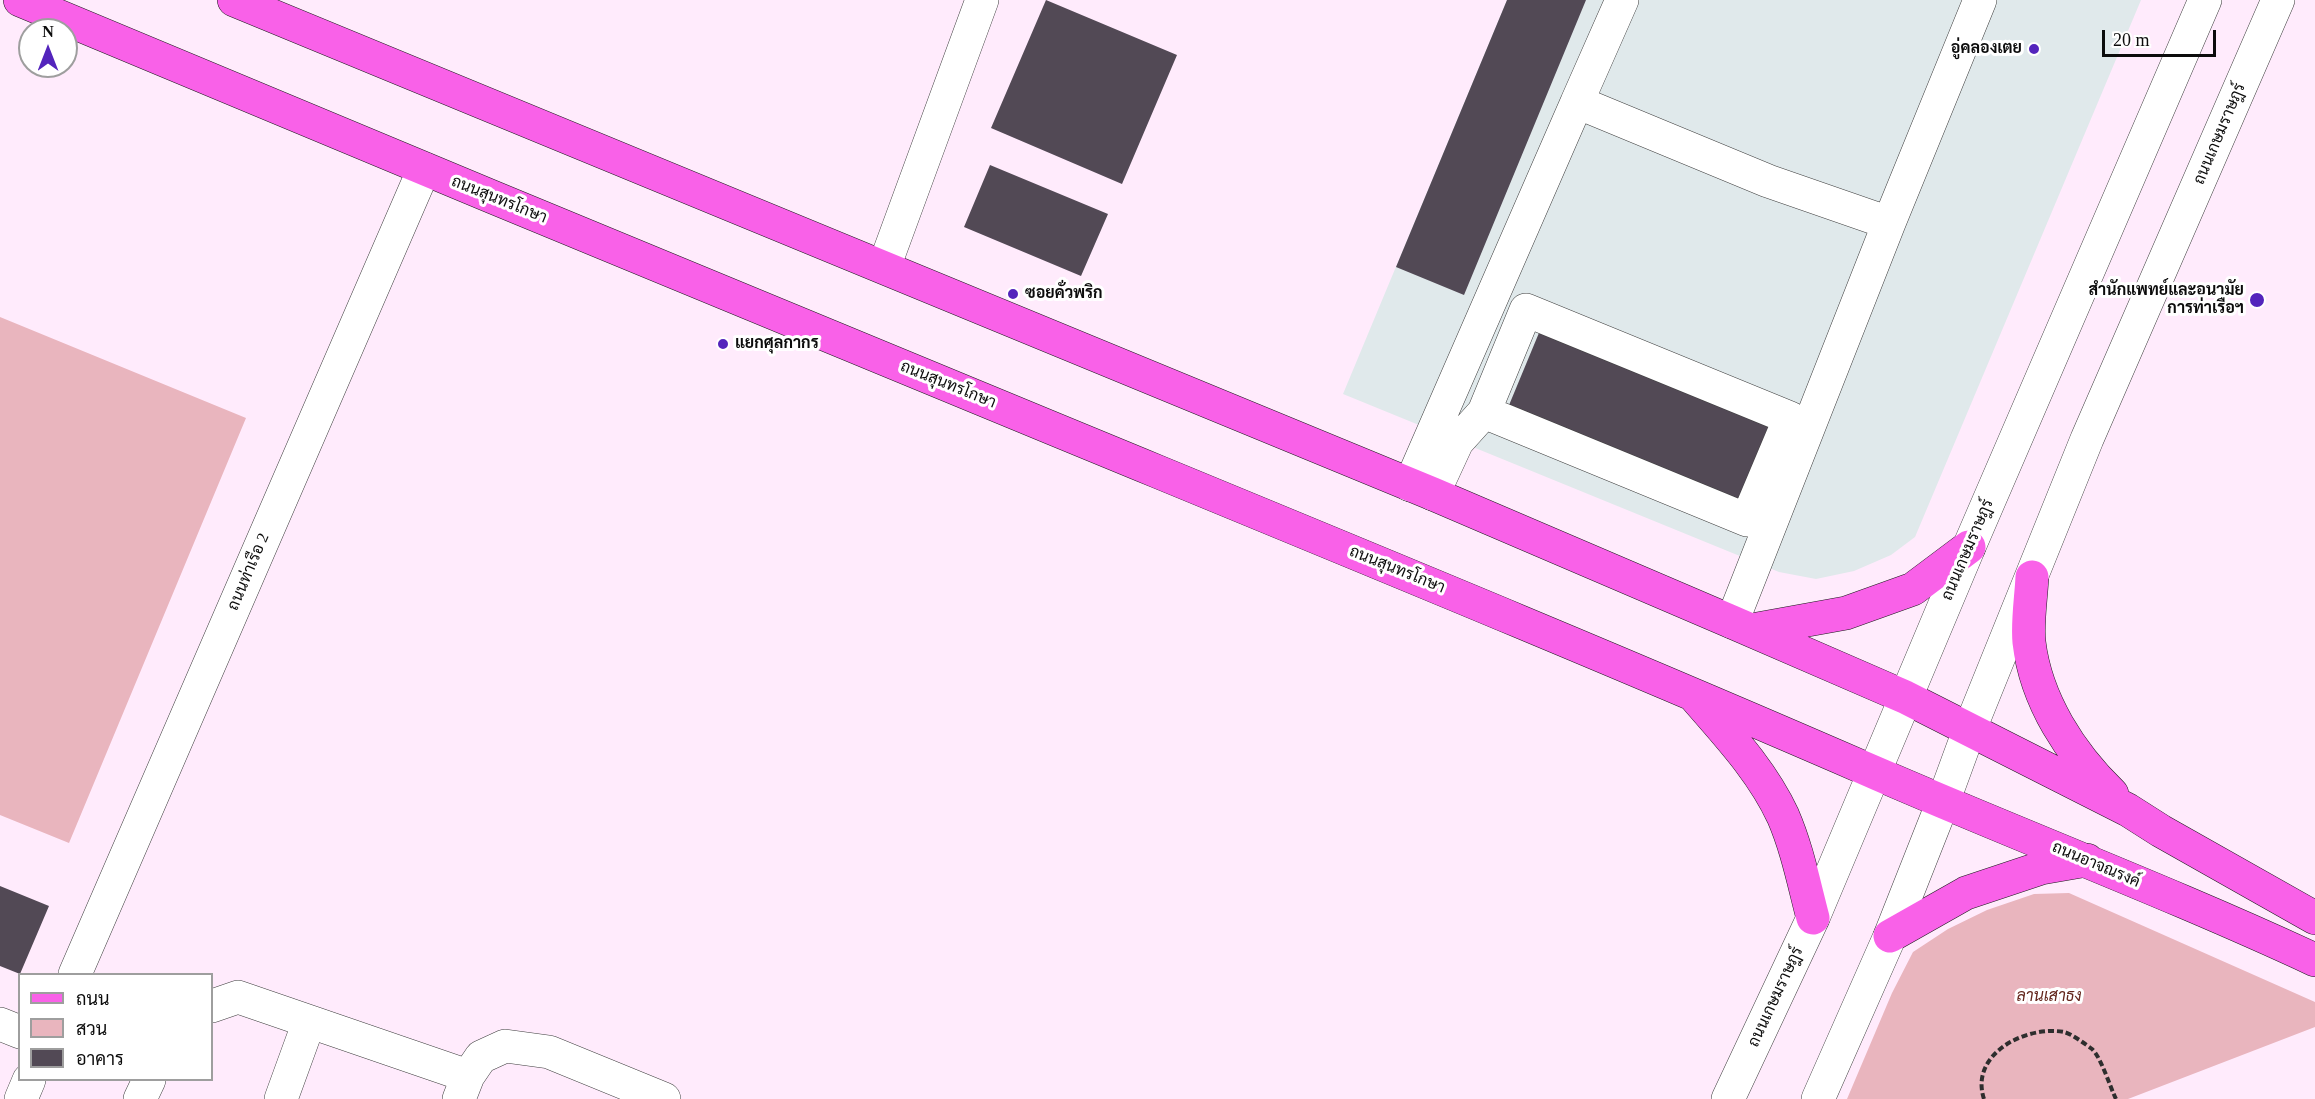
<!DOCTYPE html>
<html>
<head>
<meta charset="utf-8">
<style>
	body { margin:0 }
	#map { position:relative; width:2315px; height:1099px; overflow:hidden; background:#ffebfc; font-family:"Times New Roman",Sarabun,serif }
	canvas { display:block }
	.legend { position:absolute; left:18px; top:973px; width:195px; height:108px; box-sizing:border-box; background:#fff; border:2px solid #9e9e9e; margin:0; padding:8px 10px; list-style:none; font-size:18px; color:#0c0c0c }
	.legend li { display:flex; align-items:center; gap:12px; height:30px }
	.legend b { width:30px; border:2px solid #9e9e9e }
	.north { position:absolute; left:18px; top:18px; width:60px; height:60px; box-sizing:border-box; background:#fff; border:2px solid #9e9e9e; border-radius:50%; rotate:0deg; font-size:16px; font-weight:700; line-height:24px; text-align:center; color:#0c0c0c }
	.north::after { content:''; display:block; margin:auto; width:21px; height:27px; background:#5324bc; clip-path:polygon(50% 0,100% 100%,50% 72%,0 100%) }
	.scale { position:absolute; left:2102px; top:30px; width:114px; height:27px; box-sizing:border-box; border:3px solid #0c0c0c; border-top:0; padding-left:8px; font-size:18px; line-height:21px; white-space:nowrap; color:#0c0c0c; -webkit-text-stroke:4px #fff; paint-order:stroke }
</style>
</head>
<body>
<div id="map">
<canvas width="2315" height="1099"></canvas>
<ul class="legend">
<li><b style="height:8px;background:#f961e8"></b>ถนน</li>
<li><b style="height:16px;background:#e9b5be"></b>สวน</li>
<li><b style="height:16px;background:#524955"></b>อาคาร</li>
</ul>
<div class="north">N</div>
<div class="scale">20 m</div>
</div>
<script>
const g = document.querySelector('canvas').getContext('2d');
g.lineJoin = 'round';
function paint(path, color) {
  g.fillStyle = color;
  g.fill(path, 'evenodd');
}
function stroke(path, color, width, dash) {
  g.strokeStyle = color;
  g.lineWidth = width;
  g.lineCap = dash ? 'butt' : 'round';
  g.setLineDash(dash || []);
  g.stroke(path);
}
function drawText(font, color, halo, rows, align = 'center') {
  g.font = font + ' "Times New Roman",Sarabun,serif';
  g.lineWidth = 6;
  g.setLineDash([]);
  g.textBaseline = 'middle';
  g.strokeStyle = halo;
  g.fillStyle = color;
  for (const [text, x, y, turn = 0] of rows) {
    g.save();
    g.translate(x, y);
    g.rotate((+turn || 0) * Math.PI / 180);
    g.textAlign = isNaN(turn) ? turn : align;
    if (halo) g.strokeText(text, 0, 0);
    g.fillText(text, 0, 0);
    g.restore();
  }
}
const industrial = new Path2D(`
	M1507,0H2141L1915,537L1891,555L1854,571L1816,579L1779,572L1343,394Z`);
const green = new Path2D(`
	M0,317L246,418L69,843L0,815Z
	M2069,893L2315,1002V1027L2128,1099H1847L1892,993L1913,952L1948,929L1987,910L2034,894Z`);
const building = new Path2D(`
	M1046,0L1177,55L1122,184L991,128Z
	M1507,0H1586L1464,295L1396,267Z
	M990,165L1108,214L1081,276L964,227Z
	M1541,328L1771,422L1737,504L1507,410Z
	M0,886L49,906L20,974L0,966Z`);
const path = new Path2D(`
	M1984,1099C1969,1054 2026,1025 2064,1032C2072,1034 2085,1044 2092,1049C2101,1057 2110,1087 2116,1099`);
const minor = new Path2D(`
	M1622,0L1577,102L1768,181L1889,223
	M884,267L982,0
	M1410,485L1577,102
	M1433,494L1457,442L1484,412L1526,310L1790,418L1747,520L1484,412
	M1732,622L1889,223L1980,0
	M75,974L424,169
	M212,1006L238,997L468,1076
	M0,1024L20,1032
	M21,1099L29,1080
	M140,1099L149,1080
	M281,1099L309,1022
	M459,1099L468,1076L481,1057L505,1046L549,1052L664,1099
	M1728,1099L1813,918L1969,547L2205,0
	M1818,1099L1890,936L1943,802L1969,731L2087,439L2278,0`);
const major = new Path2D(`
	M20,0C366,145 712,288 1059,431C1333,544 1607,656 1878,774C2023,837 2171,893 2315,960
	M234,0L1433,494L1732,622L1905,697L2128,810L2161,831L2315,918
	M2032,577C2031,598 2027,622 2029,642C2036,701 2071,754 2112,794
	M1752,630L1846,613L1913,589L1969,547
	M1696,698C1728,735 1762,771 1783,816C1797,848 1804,884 1813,918
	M1890,936L1966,893L2041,868L2087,860`);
const markers = [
	[2034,49,6,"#5324bc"],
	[1013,294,6,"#5324bc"],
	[2257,300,8,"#5324bc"],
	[723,344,6,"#5324bc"]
];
const poiNames = [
	["อู่คลองเตย",2022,49],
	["สำนักแพทย์และอนามัย",2244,291],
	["การท่าเรือฯ",2244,309],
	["ซอยคั่วพริก",1025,294,"left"],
	["แยกศุลกากร",735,344,"left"]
];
const streetNames = [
	["ถนนเกษมราษฎร์",2220,134,-67],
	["ถนนสุนทรโกษา",499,200,22],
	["ถนนสุนทรโกษา",948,385,22],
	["ถนนเกษมราษฎร์",1968,550,-67],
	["ถนนสุนทรโกษา",1397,570,22],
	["ถนนท่าเรือ 2",249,572,-67],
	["ถนนอาจณรงค์",2096,865,23],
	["ถนนเกษมราษฎร์",1776,997,-65]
];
const parkNames = [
	["ลานเสาธง",2049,997]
];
paint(industrial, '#e0e9eb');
paint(green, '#e9b5be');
paint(building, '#524955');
stroke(minor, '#3f3f3f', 34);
stroke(major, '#1d1d1d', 34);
stroke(path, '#2e2e2e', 4, [6, 3]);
stroke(minor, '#fff', 33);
stroke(major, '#f961e8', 33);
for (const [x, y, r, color] of markers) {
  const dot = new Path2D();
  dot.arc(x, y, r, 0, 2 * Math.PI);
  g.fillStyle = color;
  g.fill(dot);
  stroke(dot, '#fff', 2);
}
drawText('bold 16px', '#0c0c0c', '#fff', poiNames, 'right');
drawText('16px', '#0c0c0c', '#fff', streetNames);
drawText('italic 16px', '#64271d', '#fff', parkNames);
</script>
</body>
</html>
